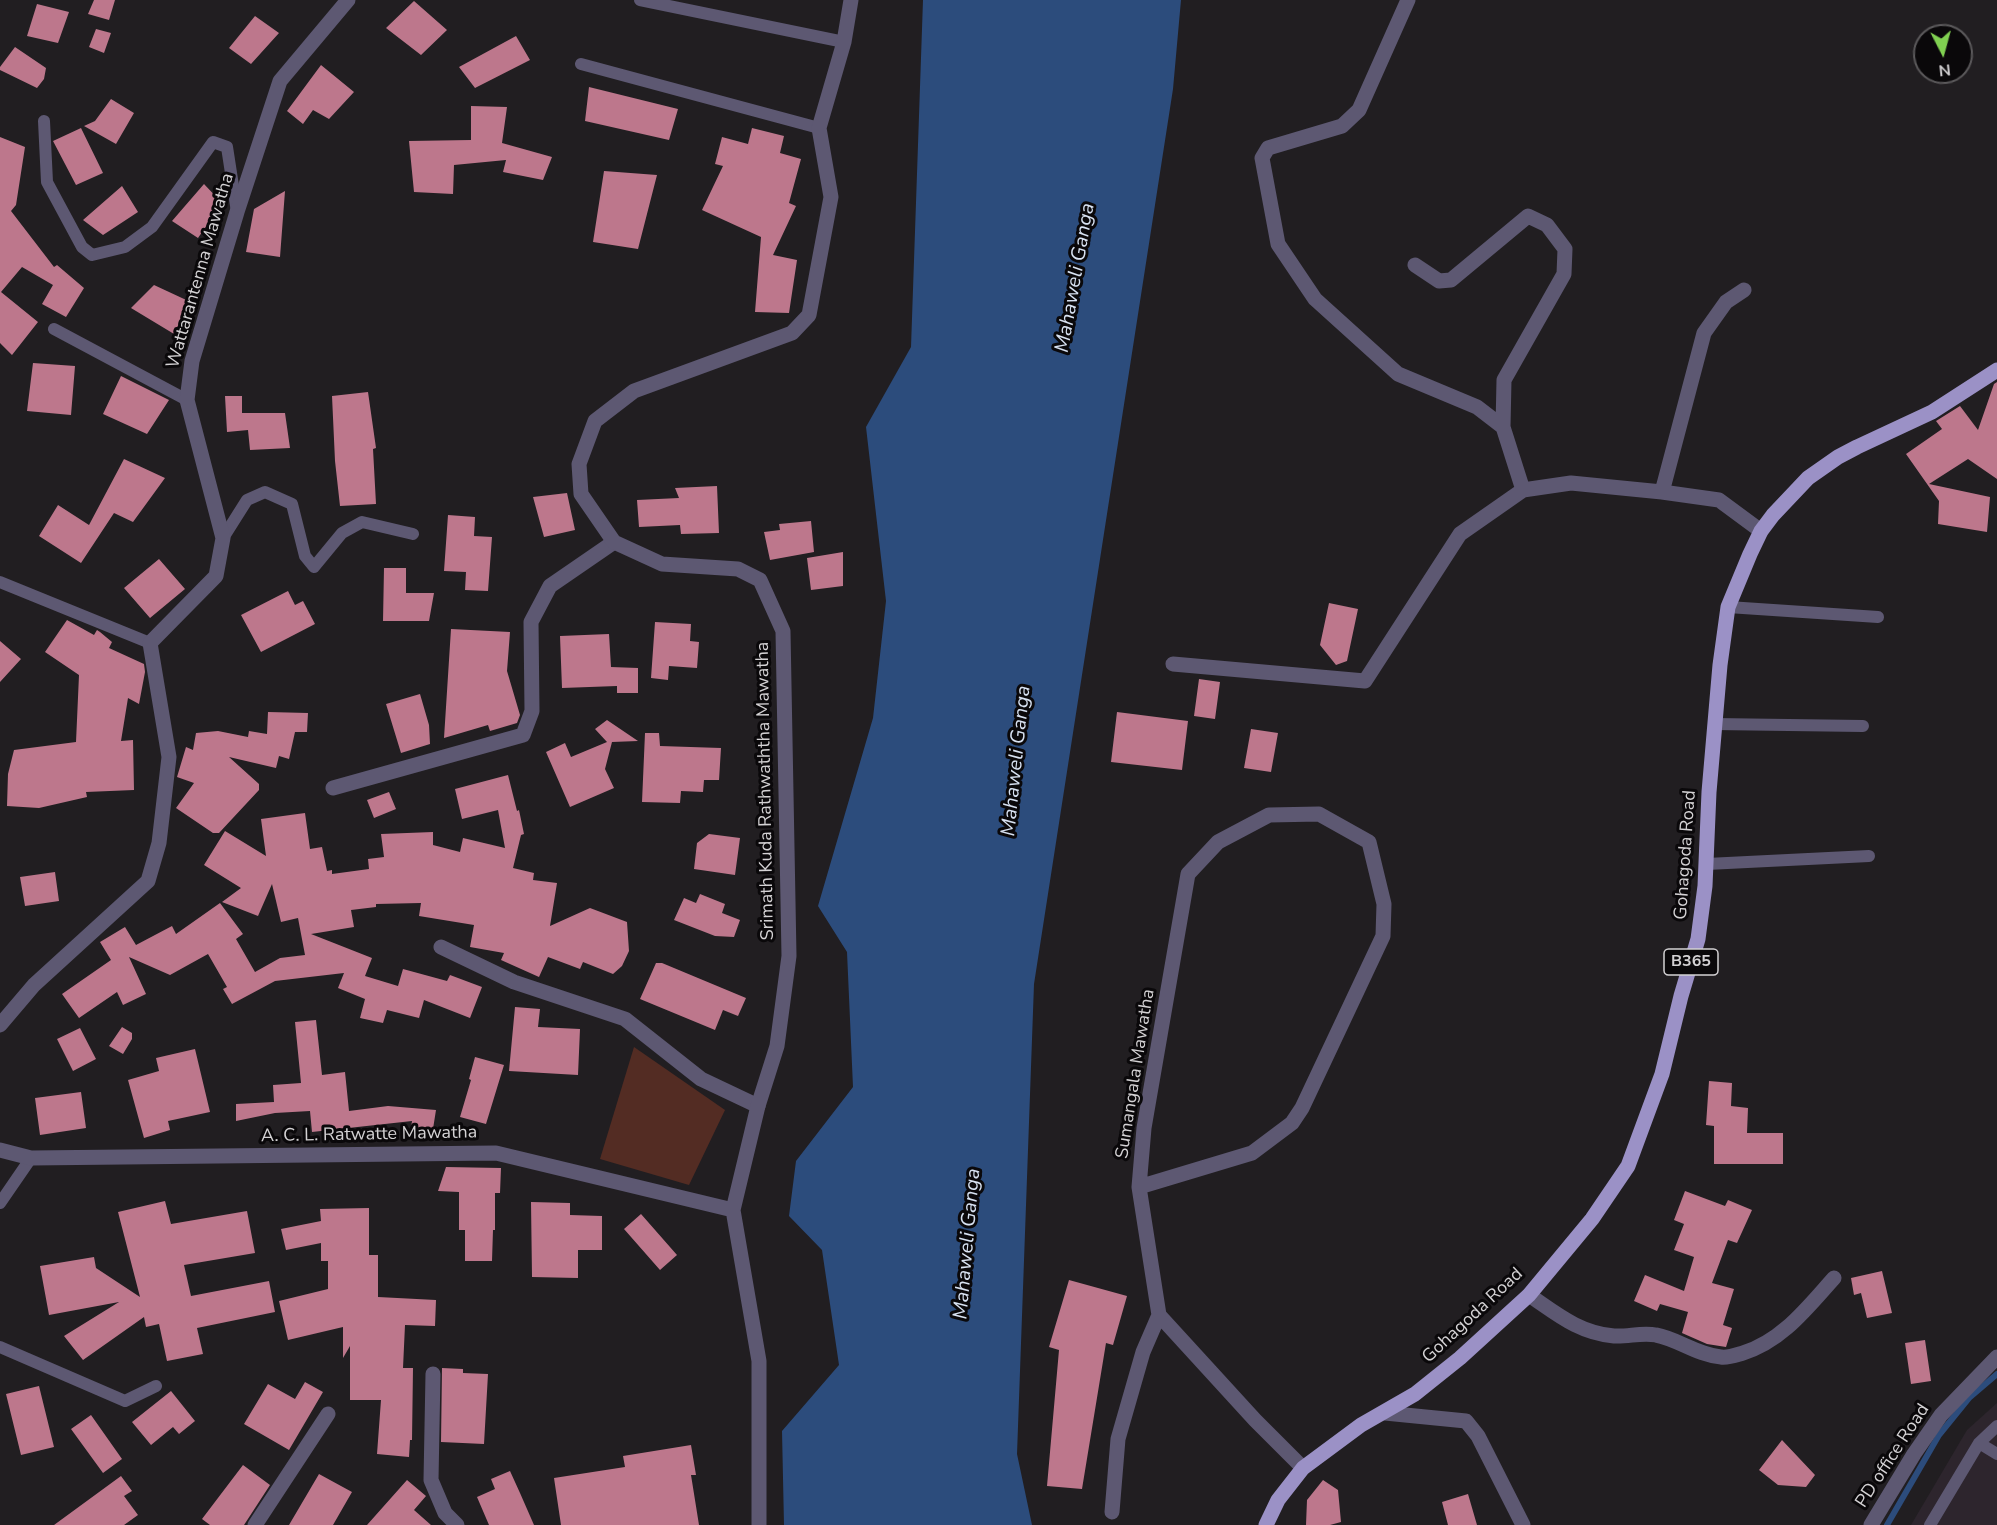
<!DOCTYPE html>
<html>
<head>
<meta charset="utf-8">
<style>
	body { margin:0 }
	#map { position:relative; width:1997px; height:1525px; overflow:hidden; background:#211e21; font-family:"Nunito Sans",sans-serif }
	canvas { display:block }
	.north { position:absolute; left:1913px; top:24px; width:60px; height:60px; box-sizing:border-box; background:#0a080a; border:2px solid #5b595b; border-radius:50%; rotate:174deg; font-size:16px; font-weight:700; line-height:24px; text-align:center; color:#d4d2d4 }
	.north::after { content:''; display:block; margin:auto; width:21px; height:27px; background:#80d051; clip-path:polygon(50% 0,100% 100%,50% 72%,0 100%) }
</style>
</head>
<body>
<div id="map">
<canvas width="1997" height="1525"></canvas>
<div class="north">N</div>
</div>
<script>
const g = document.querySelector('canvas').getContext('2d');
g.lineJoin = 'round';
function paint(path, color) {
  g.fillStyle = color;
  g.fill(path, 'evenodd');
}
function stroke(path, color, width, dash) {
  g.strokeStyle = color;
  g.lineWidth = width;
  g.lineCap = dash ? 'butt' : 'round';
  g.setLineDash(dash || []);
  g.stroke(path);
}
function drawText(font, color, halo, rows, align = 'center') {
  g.font = font + ' "Nunito Sans",sans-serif';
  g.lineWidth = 6;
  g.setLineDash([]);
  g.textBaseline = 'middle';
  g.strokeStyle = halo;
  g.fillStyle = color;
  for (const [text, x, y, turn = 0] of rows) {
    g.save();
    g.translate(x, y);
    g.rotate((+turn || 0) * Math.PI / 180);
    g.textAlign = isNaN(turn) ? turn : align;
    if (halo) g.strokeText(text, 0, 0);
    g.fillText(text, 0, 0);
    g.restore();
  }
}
const built = new Path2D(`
	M1997,1403V1525H1911L1967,1430Z`);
const green = new Path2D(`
	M634,1047L725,1110L689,1185L600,1159Z`);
const water = new Path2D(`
	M923,0H1181L1173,89L1034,984L1017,1454L1032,1525H784L782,1431L839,1365L822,1250L789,1216L796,1161L853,1087L847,952L818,906L873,718L886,601L866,427L911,347Z`);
const stream = new Path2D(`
	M1887,1525L1939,1435L1969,1398L1997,1374`);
const building = new Path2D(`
	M94,0H115L109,20L88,14Z
	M414,1L447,30L421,55L386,28Z
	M37,4L69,12L58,43L27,36Z
	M255,16L279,33L251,64L229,48Z
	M96,29L111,33L104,53L89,47Z
	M516,36L530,60L475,88L459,67Z
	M15,47L46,68L44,79L37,88L0,70V67Z
	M321,65L354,92L329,119L313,110L303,124L287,111Z
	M589,87L678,109L669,140L585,121Z
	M111,99L134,113L116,144L84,126L95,121Z
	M471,106L507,107L502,143L552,157L543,180L503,172L506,160L454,165L453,194L414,192L409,141L471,140Z
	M81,128L103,173L76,185L53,141Z
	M752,128L784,136L780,153L801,159L789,203L796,206L773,255L797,260L789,313L755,312L761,237L702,210L723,166L715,164L722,137L748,144Z
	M0,137L25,147L16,205L11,211L54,267L57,265L84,288L66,317L42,304L53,285L22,267L1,292L38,322L12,355L0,343Z
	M604,171L657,175L638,249L593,242Z
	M204,184L222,203L198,238L172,221Z
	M122,186L138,212L103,235L83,220Z
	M285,191L280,257L246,252L254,209Z
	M154,285L197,305L179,337L131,308Z
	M33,363L75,366L71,415L27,411Z
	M121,376L169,400L147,434L103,414Z
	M1997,382V479L1968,459L1929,484L1990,497L1987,532L1938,524L1939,501L1906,454L1942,429L1936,421L1960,406L1978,430L1994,384Z
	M368,392L376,448L373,449L376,504L340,506L335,461L332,396Z
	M225,396H242V413H285L290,448L250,450L248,430L227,432Z
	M124,459L165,478L133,522L114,513L81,563L39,536L58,505L89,525Z
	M717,486L719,533L681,534L680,525L639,527L637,500L679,498L675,488Z
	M567,493L575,530L544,537L533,497Z
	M448,515L475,517L474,536L492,537L488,591L465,590L466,572L444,571Z
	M811,521L814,552L770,560L764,532L780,530L779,524Z
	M843,552V586L811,590L807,558Z
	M159,559L185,589L150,618L124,588Z
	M384,568H406V593H434L429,621H383Z
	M288,591L295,605L303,601L315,624L261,652L241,615Z
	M1329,603L1358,609L1347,661L1336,665L1320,645Z
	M67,620L94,635L97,630L100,632L112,642L109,648L144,664L145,672L139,704L128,698L121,741L133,740L134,790L86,792L87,797L39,808L7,806L8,774L14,750L76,742L79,675L45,652Z
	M655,622L691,624L690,641L699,642L697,668L669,666L668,680L651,678Z
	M451,629L510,632L507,671L520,715L517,723L490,731L488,725L444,738Z
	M609,634L611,667L638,668V693H617V686L562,688L560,636Z
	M0,641L21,659L0,682Z
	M1199,679L1220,682L1215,719L1194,716Z
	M420,694L429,725L430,744L401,753L386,704Z
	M268,712L308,713L307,732H295L289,759L279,756L276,768L229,757L259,784V790L219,833H213L176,808L194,783L177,777L186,747L193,750L196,733L218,731L248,737L249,731L267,734Z
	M1117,712L1188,721L1182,770L1111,762Z
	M607,720L638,741L612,742L605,769L614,788L570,807L546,752L565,743L571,757L607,742L595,729Z
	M1251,729L1278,733L1271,772L1244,768Z
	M645,733H659L660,746L721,748L719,780H704L703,792L681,791L680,803L642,802Z
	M508,775L517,811L519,810L524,834L521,835L513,868L534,873L533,880L557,883L550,926L590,908L627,922L629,951L622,966L613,974L583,962L580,969L548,957L539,977L501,960L504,953L470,947L474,925L419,916L421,903L376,904V907L351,910L354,927L311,934L372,958L365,976L398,986L403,969L447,981L450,975L482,987L470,1018L424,1000L419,1018L387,1010L383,1023L360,1018L365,999L338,988L344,973L275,981L232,1004L223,989L227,987L208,954L170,975L129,957L146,994L123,1005L117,992L79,1018L62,994L111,960L100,942L125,927L136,945L172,926L176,934L220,903L243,934L236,939L255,972L280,958L305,955L298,918L281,922L272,884L258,916L222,902L241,888L204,865L225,831L266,856L261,819L305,813L310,849L322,847L327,871L332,870V874L369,869L368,859L384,857L381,834L433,832V845L460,852L463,838L505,848L498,810L462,819L455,789Z
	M389,792L396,809L374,818L367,800Z
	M709,834L740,838L735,875L694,869L697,843Z
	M55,872L59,901L25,906L20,877Z
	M700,894L725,904L722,913L740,920L734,937L715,936L674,920L684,898L696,903Z
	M656,963H662L746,998L738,1016L723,1010L715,1030L640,999Z
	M515,1007L540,1009L538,1027L580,1029L578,1075L509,1071Z
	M316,1020L322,1075L345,1072L349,1111L388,1106L436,1110L433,1129L411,1128L412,1121L312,1132L310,1111L275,1113L236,1121V1104L274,1102L273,1085L301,1083L295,1022Z
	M122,1027L132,1033V1039L123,1054L109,1046Z
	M80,1028L96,1059L73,1071L57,1039Z
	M195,1049L210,1112L168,1121L170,1130L144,1138L128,1080L159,1071L156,1058Z
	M475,1057L504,1065L486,1124L460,1117L471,1080L469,1079Z
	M1709,1081L1732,1083L1731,1106L1748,1108L1747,1133H1783V1164H1714V1126L1706,1125Z
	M81,1092L86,1128L40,1135L35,1098Z
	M446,1167L501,1168L500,1193H495V1230H493L492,1261H465V1230H459V1192L438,1191Z
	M1685,1191L1725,1206L1728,1200L1752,1210L1737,1243L1728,1240L1712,1283L1734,1289L1723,1325L1732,1328L1726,1347L1707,1344L1682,1333L1688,1312L1660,1304L1657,1311L1634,1301L1645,1275L1684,1291L1694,1257L1674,1250L1684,1224L1674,1220Z
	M165,1201L171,1224L247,1211L255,1253L184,1265L191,1296L269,1281L275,1312L197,1328L203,1354L167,1361L159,1324L146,1327L144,1317L83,1360L64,1336L119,1302L49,1315L40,1266L94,1257L96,1268L140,1297L118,1212Z
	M531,1202L570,1203V1215L602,1216V1250H578V1278L532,1277Z
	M369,1208V1255H378V1297L436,1300L435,1326L405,1325L403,1368H413L412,1440H410L409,1457L377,1454L381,1400H350V1346L343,1358V1327L288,1340L279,1301L328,1289V1261H321V1243L286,1250L281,1229L321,1221L320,1209Z
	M641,1214L677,1255L660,1270L624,1229Z
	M1882,1271L1892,1313L1867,1318L1861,1293L1854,1295L1851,1278Z
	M1069,1280L1127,1296L1113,1345L1106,1343L1082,1489L1047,1486L1059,1350L1049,1347Z
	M1925,1340L1931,1381L1911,1384L1905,1343Z
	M442,1368L463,1369V1373L488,1374L484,1444L441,1442Z
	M305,1382L323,1392L289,1450L244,1424L268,1384L295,1399Z
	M39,1386L54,1447L21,1455L6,1394Z
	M171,1391L195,1421L179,1434L173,1427L151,1445L132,1422Z
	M91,1415L122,1459L103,1473L71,1429Z
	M1782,1440L1815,1475L1806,1487L1778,1485L1759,1470Z
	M691,1445L696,1475H691L699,1525H561L554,1478L625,1467L623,1456Z
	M243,1465L270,1485L244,1525H210L202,1519Z
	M510,1471L520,1493L534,1525H489L477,1497L495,1489L491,1479Z
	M319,1474L352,1492L333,1525H289Z
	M121,1476L132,1491L124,1496L138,1515L124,1525H54Z
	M407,1480L426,1496L414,1510L431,1525H367Z
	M1323,1480L1338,1490L1341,1522L1330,1525H1306L1307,1500Z
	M1468,1494L1477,1525H1448L1442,1502Z`);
const service = new Path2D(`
	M640,0L844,42
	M581,64L819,128
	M44,121L47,182L82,247L92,255L125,247L152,227L213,142L227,147L237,212
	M54,329L187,400
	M223,538L247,500L265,492L292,504L305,556L314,567L342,533L362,522L413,534
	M0,582L150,643
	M1728,607L1878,617
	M1714,724L1863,726
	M1707,864L1869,856
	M0,1203L31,1158
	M0,1347L125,1401L156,1386
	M1979,1443L1997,1454
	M1930,1525L1979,1443L1997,1426`);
const minor = new Path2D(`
	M1408,0L1359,110L1342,126L1268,148L1262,158L1278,244L1315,299L1398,374L1477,407L1503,427L1523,490
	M1415,265L1439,281L1451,280L1528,216L1547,225L1565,249L1564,274L1504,380L1503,427
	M1662,492L1704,333L1726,302L1744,290
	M1173,664L1365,681L1460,534L1523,490L1571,483L1662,492L1719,500L1761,531
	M333,788L523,735L532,711L531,622L550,586L614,542
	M441,947L514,982L625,1019L701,1079L758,1106
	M0,1025L34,985L148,881L159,843L169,757L150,643L216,576L223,538L187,400L192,361L237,212L280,81L348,0
	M1139,1187L1252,1153L1292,1123L1302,1108L1383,936L1384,904L1369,842L1319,814L1269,815L1218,842L1188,874L1144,1128L1139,1187L1159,1315L1255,1420L1303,1468
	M1529,1295C1557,1314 1579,1333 1614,1336C1628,1337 1642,1332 1656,1335C1678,1339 1697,1355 1721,1357C1728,1358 1736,1355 1743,1353C1782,1341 1807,1308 1834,1278
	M433,1374L431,1480L445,1513L457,1525
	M1385,1413L1466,1421L1478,1436L1523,1525
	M1112,1512L1118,1439L1143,1352L1159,1315
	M255,1525L328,1414
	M1871,1525L1914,1454L1941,1415L1997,1357`);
const tertiary = new Path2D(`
	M0,1150L31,1158L496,1153L733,1210
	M759,1525V1361L733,1210L758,1106L777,1046L789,956L783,631L760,580L738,569L662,564L614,542L581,494L579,464L595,421L634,391L792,333L809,315L831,197L819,128L844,42L851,0`);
const primary = new Path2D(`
	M1266,1525L1278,1500L1303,1468L1361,1425L1415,1394L1460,1358L1529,1295L1592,1219L1628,1166L1662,1074L1681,996L1698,939L1705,886L1709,792L1720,665L1728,607L1750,554L1761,531L1773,515L1808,478L1838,457L1857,447L1932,412L1997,370`);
const shields = [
	[1691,962,54]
];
const shieldNames = [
	["B365",1691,962]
];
const streetNames = [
	["Wattarantenna Mawatha",201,271,-74],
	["Srimath Kuda Rathwaththa Mawatha",766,791,-91],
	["Gohagoda Road",1686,855,-86],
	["Sumangala Mawatha",1136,1074,-81],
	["A. C. L. Ratwatte Mawatha",369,1135,-1],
	["Gohagoda Road",1473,1316,-43],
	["PD office Road",1893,1456,-57]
];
const waterNames = [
	["Mahaweli Ganga",1076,278,-80],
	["Mahaweli Ganga",1017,761,-84],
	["Mahaweli Ganga",968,1244,-85]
];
paint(built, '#2d252d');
paint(green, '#532c23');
paint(water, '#2c4c7c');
stroke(stream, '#2c4c7c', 6);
paint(building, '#bd778c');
stroke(service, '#5d5872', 12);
stroke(minor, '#5d5872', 15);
stroke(tertiary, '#5d5872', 15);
stroke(primary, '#9b91c6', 15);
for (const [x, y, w] of shields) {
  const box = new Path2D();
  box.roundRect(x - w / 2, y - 13, w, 26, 4.5);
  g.fillStyle = '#0a080a';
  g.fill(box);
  stroke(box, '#d4d2d4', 1.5);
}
drawText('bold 16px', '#d4d2d4', null, shieldNames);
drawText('18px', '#d4d2d4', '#0a080a', streetNames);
drawText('italic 20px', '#d8e2f2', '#0a080a', waterNames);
</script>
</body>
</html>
